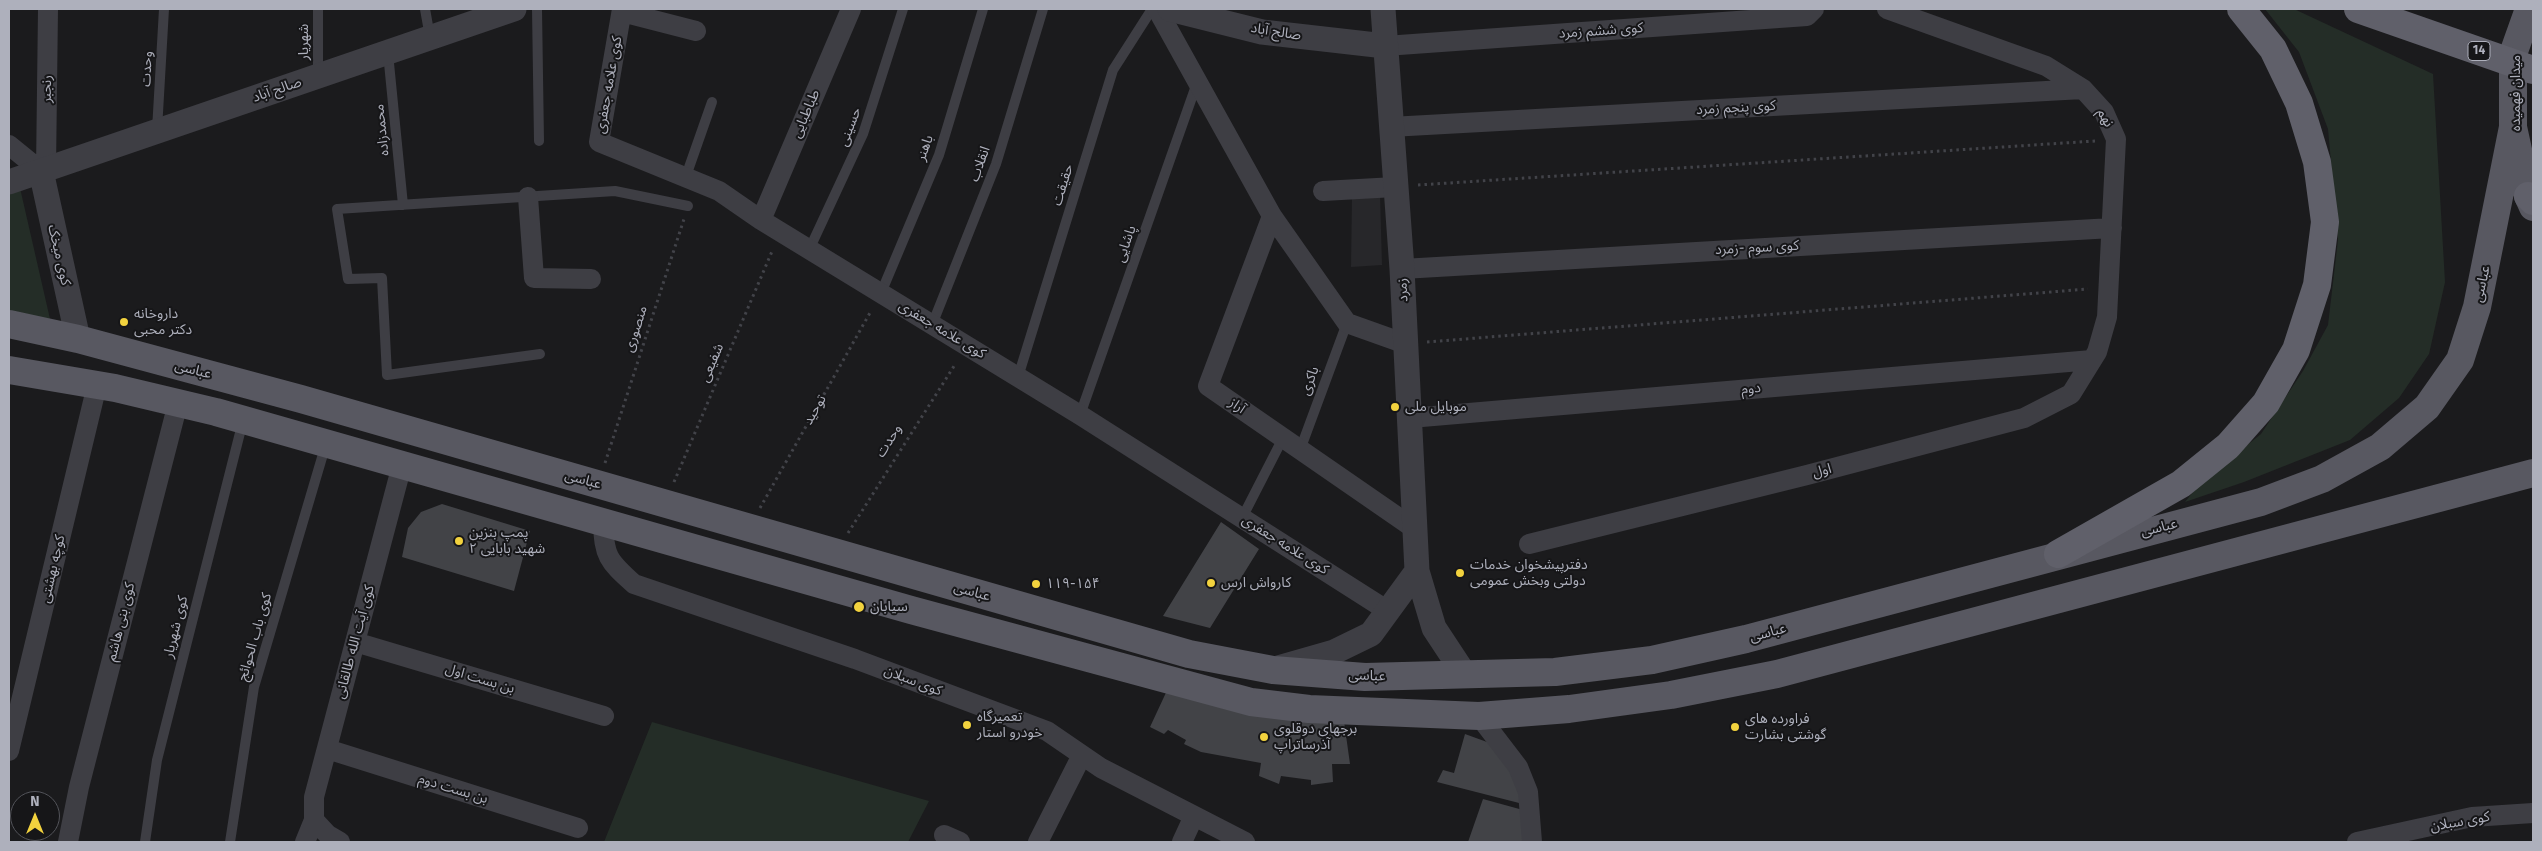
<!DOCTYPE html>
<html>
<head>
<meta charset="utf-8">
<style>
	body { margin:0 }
	#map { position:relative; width:2542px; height:851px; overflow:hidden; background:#1b1b1d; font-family:"Fira Sans",sans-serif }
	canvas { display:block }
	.frame { position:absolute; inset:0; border:10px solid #aeb0bc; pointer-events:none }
	.north { position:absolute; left:10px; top:791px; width:50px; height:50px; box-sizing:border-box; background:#161618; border:1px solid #53545a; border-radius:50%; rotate:0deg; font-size:14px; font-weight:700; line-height:20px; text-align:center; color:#aeb0bc }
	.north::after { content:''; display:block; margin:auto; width:18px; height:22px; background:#f2d23e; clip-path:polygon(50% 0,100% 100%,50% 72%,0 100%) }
</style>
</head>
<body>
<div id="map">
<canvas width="2542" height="851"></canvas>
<div class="frame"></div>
<div class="north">N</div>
</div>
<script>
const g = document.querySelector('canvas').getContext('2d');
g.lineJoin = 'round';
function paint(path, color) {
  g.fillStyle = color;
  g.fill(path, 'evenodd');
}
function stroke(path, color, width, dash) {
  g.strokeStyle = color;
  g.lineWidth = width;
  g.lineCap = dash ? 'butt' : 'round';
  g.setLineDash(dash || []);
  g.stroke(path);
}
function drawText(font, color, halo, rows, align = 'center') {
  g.font = font + ' "Fira Sans","Noto Sans Arabic",sans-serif';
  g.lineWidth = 4;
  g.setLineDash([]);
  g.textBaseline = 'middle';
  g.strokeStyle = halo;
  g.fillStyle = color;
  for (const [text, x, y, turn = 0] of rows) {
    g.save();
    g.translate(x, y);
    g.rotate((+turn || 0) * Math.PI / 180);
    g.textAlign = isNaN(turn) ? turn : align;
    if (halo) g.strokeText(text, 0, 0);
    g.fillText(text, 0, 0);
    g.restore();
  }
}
const built = new Path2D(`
	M1380,194L1382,265L1351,267L1352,196Z`);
const green = new Path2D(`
	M2265,9H2294L2433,74L2445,282L2429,354L2399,398L2350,440L2244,482L2185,502L2201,482L2261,434L2303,371L2328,325L2338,240L2328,129L2299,52Z
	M20,188L50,319L9,312V192Z
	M652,722L929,801L908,842H604Z`);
const building = new Path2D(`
	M442,504L530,531L514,591L402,557L408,528L421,512Z
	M1221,522L1259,549L1210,628L1163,616Z
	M1170,684L1343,714L1350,764H1332L1333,782L1311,785V780L1281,776L1279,784L1259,776L1261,763L1201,752L1184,744L1186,740L1168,730L1164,734L1150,727Z
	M1465,734L1498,746L1514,769L1523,804L1437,782L1443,770L1454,773Z
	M1483,799L1523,810L1526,842H1468Z`);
const path = new Path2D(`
	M1418,185L2095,141
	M1427,342L2088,289
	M605,463L684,219
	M674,482L773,249
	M760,508L871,311
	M848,533L956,363`);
const service = new Path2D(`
	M318,9V75
	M425,9L430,37
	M537,9L539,141
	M388,53L403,205
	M157,130L164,9
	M686,176L712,102
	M809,250L863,134L903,9
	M881,293L939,155L983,9
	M932,325L996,164L1043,9
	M540,354L387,375L382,278L348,279L337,209L615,191L688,206
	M1018,377L1113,70L1152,9
	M1080,415L1197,83
	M1300,450L1347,323
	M1242,518L1283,438
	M145,842L157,760L243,421
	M230,842L254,687L326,444`);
const minor = new Path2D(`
	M622,9L599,142L719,191L761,220L1080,415L1388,611
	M1157,9L1272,216L1347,323L1406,344
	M622,12L696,31
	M1385,46L1807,16L1814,9
	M1390,127L2083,89
	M9,145L41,171
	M46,169L48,9
	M1323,191L1395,187
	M528,197L534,278L591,279
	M1272,216L1208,386L1415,529
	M761,220L851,9
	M1402,269L2112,228
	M1410,418L2092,360
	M603,522C604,556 608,561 634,584L855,659L1047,731L1101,768L1245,842
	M1529,544L1807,475L2024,418L2071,394L2097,352L2107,317L2116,139L2104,112L2083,89L2046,66L1887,9
	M355,642L604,716
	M1479,716L1518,767L1528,792L1532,842
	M327,749L578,828
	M9,751L97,385
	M314,820L328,835L340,842
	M944,835L960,842
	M68,842L79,787L178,403
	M305,842L314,820V797L402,465
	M1038,842L1082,755
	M1182,842L1194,816
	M2357,842L2472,817L2533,813`);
const tertiary = new Path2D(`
	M1170,9L1262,32L1385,46
	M1383,9L1402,269L1417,571L1434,628L1465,675
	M41,171L78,339
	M9,182L514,9
	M1278,668L1334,652L1371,634L1417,571`);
const primary = new Path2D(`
	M2529,9L2513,54V127L2528,196L2533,207
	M9,324L78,339L301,399L1189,654L1273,670L1365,677L1555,672L1652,660L1746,639L2261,502L2322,479L2380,447L2427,407L2460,360L2477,307L2513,127
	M9,370L115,388L216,412L911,610L1251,702L1309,709L1479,716L1569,709L1671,695L1777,674L2533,473`);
const trunk = new Path2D(`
	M2358,9L2533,70
	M2528,196L2533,201
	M2058,554L2181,484L2228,446L2266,403L2296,350L2317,285L2325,222L2317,162L2299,103L2273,49L2241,9`);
const markers = [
	[124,322,5,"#f2d23e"],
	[1395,407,5,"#f2d23e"],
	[459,541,5,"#f2d23e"],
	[1460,573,5,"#f2d23e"],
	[1211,583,5,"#f2d23e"],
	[1036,584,5,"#f2d23e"],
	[859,607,6,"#f2d23e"],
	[967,725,5,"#f2d23e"],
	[1735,727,5,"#f2d23e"],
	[1264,737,5,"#f2d23e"]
];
const shields = [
	[2479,51,22]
];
const shieldNames = [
	["14",2479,51]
];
const streetNames = [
	["کوی ششم زمرد",1601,31,-4],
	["صالح آباد",1276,32,9],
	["شهریار",304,42,-90],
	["وحدت",147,69,-87],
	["کوی علامه جعفری",609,85,-80],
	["رنجبر",47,89,-89],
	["صالح آباد",277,90,-19],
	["میدان فهمیده",2516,93,-90],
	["کوی پنجم زمرد",1736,108,-3],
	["طباطبایی",806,114,-67],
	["نهم",2105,118,60],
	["حسینی",850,127,-69],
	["محمدزاده",382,130,-96],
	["باهنر",925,148,-70],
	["انقلاب",980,164,-70],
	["حقیقت",1063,185,-73],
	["پاشایی",1126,244,-71],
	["کوی سوم -زمرد",1757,248,-3],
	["کوی میخک",59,255,77],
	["عباسى",2482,284,-78],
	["زمرد",1403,290,-93],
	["منصوری",636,329,-72],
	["کوی علامه جعفری",942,330,31],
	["شفیعی",712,363,-67],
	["عباسى",193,370,15],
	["باکری",1310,381,-70],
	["دوم",1751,389,-5],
	["آراز",1237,406,35],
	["توحید",815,410,-60],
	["وحدت",889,441,-58],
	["اول",1822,471,-15],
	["عباسى",583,480,16],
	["عباسى",2159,528,-14],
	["کوی علامه جعفری",1285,545,32],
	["کوچه بهشتی",53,569,-77],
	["عباسى",972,592,16],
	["کوی بنی هاشم",121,622,-76],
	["کوی شهریار",176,627,-76],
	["عباسى",1768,633,-15],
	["کوی باب الحوائج",255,637,-74],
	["کوی آیت الله طالقانی",355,642,-75],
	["عباسى",1367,676,2],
	["بن بست اول",480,679,17],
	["کوی سبلان",913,681,21],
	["بن بست دوم",453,789,17],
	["کوی سبلان",2460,822,-10]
];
const poiNames = [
	["داروخانه",134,314],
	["دکتر محبی",134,330],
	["موبایل ملی",1405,407],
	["پمپ بنزین",469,533],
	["شهید بابایی ۲",469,549],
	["دفترپیشخوان خدمات",1470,565],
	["دولتی وبخش عمومی",1470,581],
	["کارواش ارس",1221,583],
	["۱۱۹-۱۵۴",1046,584],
	["سیابان",870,607],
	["تعمیرگاه",977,717],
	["خودرو استار",977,733],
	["فراورده های",1745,719],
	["گوشتی بشارت",1745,735],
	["برجهای دوقلوی",1274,729],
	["آذرساتراپ",1274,745]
];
paint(built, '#27272a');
paint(green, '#242d27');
paint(building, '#424347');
stroke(path, '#424349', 3, [2.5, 4]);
stroke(service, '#3e3e44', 10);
stroke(minor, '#3e3e44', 20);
stroke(tertiary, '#3e3e44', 25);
stroke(primary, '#585861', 28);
stroke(trunk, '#60606a', 28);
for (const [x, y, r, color] of markers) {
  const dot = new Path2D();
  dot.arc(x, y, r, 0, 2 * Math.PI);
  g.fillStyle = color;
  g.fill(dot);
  stroke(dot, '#161618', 2);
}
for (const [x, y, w] of shields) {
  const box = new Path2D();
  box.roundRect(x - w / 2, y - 9.5, w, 19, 4);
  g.fillStyle = '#161618';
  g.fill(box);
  stroke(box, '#aeb0bc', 1);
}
drawText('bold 12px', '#aeb0bc', null, shieldNames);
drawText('14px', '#aeb0bc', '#161618', streetNames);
drawText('14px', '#aeb0bc', '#161618', poiNames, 'left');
</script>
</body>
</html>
